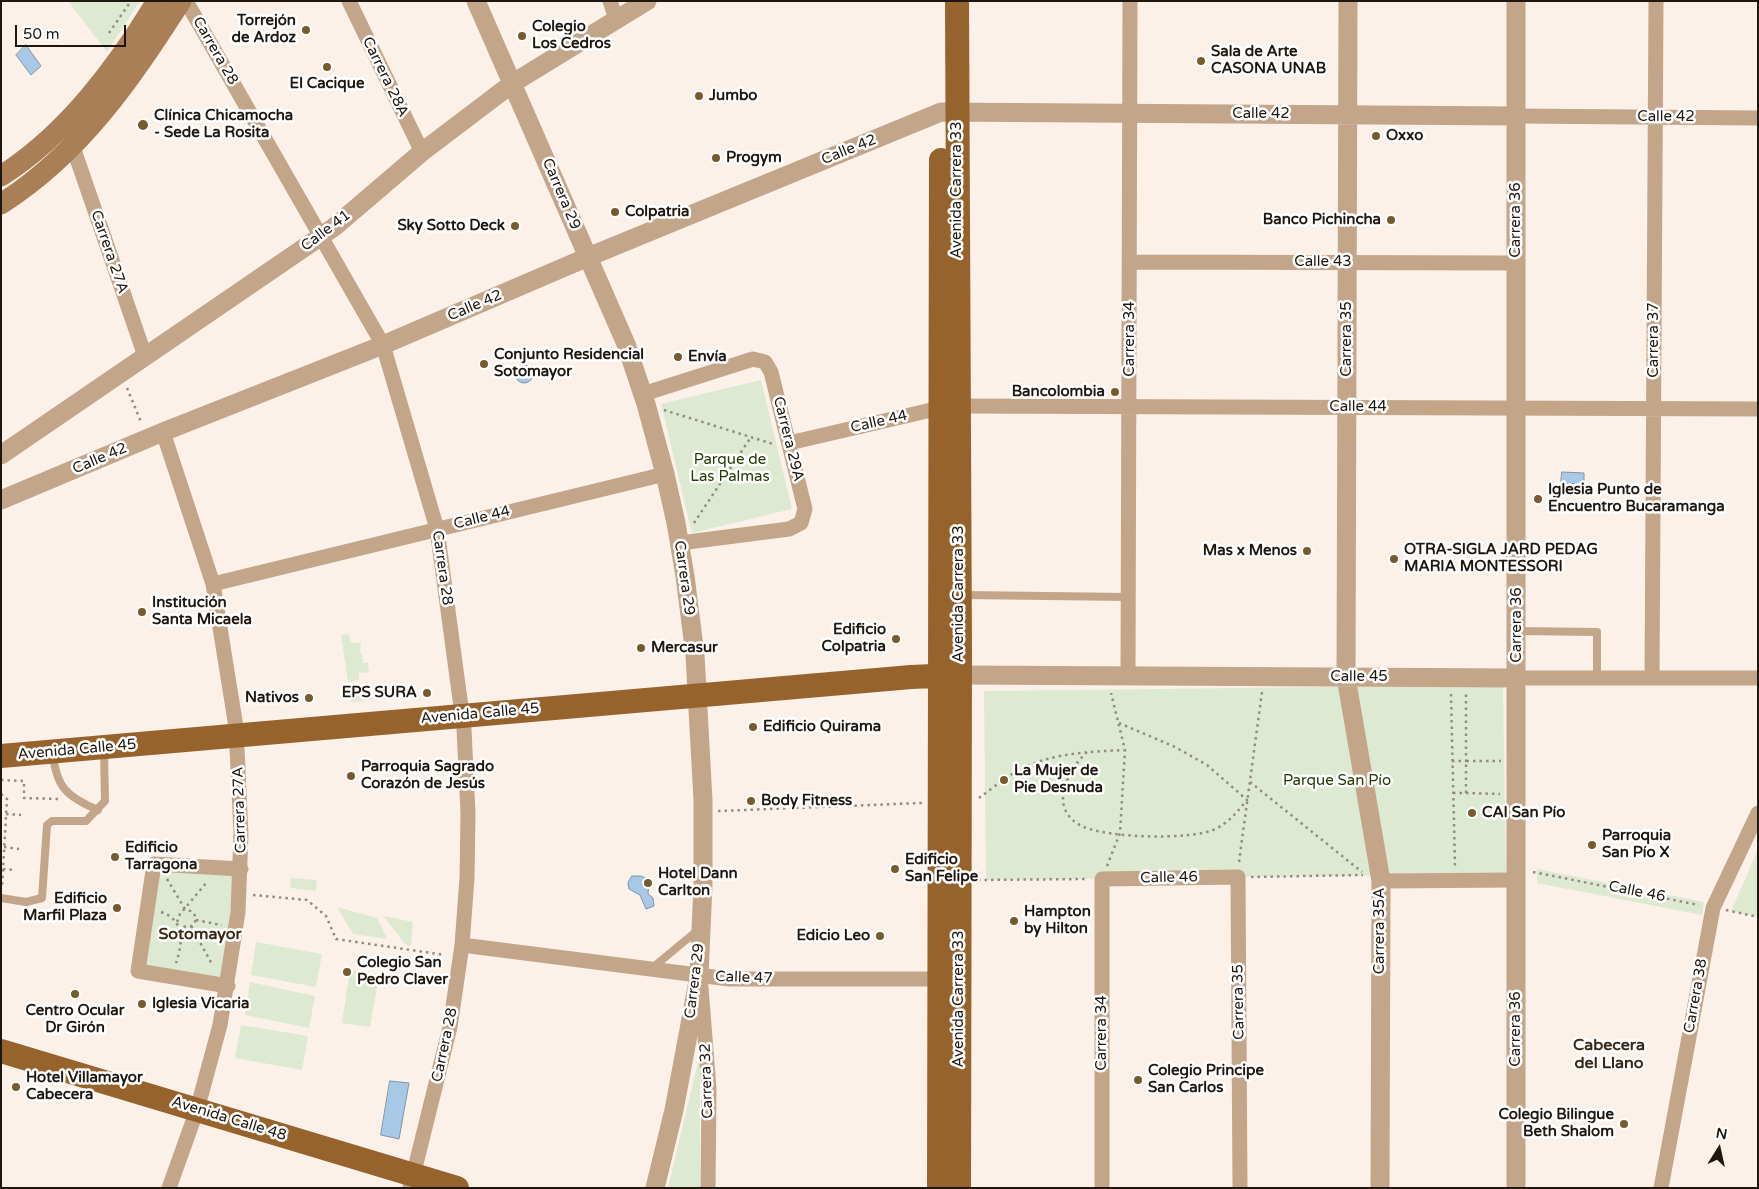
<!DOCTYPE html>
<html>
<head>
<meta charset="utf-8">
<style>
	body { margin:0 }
	#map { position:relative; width:1759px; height:1189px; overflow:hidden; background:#fbf1e9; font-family:"Varela Round",sans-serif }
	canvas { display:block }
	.frame { position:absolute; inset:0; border:2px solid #1f170f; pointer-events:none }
	.north { position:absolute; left:1694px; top:1124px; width:50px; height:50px; -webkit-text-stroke:4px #fff; paint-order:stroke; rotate:10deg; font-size:14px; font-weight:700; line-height:20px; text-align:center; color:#1f170f }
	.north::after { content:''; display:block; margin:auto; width:18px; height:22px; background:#1f170f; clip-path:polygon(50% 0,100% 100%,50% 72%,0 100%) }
	.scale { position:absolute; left:15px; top:25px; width:111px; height:22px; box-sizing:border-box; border:2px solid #1f170f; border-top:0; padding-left:6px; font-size:15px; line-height:18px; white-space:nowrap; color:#1f170f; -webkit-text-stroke:4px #fff; paint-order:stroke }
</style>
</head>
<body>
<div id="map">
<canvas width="1759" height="1189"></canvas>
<div class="frame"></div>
<div class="north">N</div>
<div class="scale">50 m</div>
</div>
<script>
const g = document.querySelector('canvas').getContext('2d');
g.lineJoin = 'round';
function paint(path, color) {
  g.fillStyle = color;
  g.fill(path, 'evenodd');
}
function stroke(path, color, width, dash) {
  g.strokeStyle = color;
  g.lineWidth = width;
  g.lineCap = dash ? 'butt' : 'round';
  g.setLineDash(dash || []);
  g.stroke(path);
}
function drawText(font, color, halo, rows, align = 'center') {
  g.font = font + ' "Varela Round",sans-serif';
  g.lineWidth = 5;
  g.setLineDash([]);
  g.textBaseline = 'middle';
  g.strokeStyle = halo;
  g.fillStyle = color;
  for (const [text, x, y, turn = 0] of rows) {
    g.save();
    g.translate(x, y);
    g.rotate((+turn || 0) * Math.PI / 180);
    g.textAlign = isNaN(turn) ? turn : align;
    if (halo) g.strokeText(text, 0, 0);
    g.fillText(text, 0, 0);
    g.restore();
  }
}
const green = new Path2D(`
	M68,1H140L107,52Z
	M761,380L792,509L692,533L661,404Z
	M349,634L351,643H359L361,640L360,652L362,654L363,663H368L369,672L359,673V680L348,682L341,635Z
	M360,684V686L365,685L367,698L400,694V697L351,702L348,685Z
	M1503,685L1506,874L986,880L984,691Z
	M1758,850V917L1731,911Z
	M158,867L236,872L220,983L142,969Z
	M1537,869L1704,902L1702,915L1537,883Z
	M291,878L317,880L316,891L290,888Z
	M337,907L377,918L387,939L353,934Z
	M383,916L413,922L411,946L406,945Z
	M256,942L322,954L316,987L251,975Z
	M350,970L379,975L370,1027L342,1023Z
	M250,982L315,996L309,1028L245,1015Z
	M241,1025L308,1036L302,1070L235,1058Z
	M700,1053V1188H668Z`);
const water = new Path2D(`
	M26,45L41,66L31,75L16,55Z
	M515 374a9 9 0 1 1 18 0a9 9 0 1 1-18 0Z
	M1562,472L1584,473V484L1561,483Z
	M632,876H641L649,880L648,894L653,898L654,906L646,909L640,895L629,889L628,883Z
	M390,1081L409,1083L399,1139L381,1135Z`);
const path = new Path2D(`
	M109,33L131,1
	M127,388L141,422
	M664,410L773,444
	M694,523L751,437
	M1451,694L1455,866
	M1087,752C1066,772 1047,811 1084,827C1110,838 1188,840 1213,830C1229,823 1237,812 1247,800L1207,765L1173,746L1119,723
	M1452,761H1466V693
	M1,780L24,781V798L58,799
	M1250,782L1362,872
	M1453,793H1466V761H1501
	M1466,793L1500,794
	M1,794L7,799L2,887
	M979,798C991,789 1004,779 1017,771C1049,753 1088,752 1124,750
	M718,811L922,803
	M6,814L21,815
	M4,847L19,849
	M1239,862L1262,692
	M1107,866L1120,833L1125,750L1111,693
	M3,869L16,870
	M1533,872L1699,905
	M1251,877L1363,875
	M167,879L185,909C192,911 195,913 196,920L192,926L180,927
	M978,880L1088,879
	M253,895L307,900L326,916L336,939L445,955
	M1726,910L1758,917
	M161,912C185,920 183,942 176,963
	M196,920L222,925
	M177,922L180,914L207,882
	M191,926L213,966`);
const service = new Path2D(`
	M963,595L1129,597
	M1517,631L1597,632V678
	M53,754C56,787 67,797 98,810
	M1,898L26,902L42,898L47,825L52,821H86L105,801L104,750
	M651,969L698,930`);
const minor = new Path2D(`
	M186,1L383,345L437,529L464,729L468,813L467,878L462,945L450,1027L410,1188
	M349,1L422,152
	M610,1L616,19
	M1516,116L1758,118
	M73,147L145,356
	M1130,262L1516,263
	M643,394L753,359L765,362L771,372L805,509L801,523L789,529L680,543
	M958,406L1758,409
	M163,432L213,584L236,727L241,834L238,912L220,1025L197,1110L169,1188
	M789,443L940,408
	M213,584L665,474
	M1128,676L1130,1
	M1517,678H1758
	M1652,678L1656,1
	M1381,881L1517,880
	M462,945L729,979H939
	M228,986L138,971L154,864L241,869
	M701,987L709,1089L708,1188
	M1102,1188V879L1238,877L1240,1188
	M1661,1188L1713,908L1758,813`);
const tertiary = new Path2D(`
	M476,1L626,344L646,404L665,474L676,523L685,576L695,655L703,800V884L699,976L674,1110L655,1188
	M1348,1L1346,677L1381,881L1380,1188
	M1516,1V1188
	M1,455L333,228L422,152L513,83L647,1
	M1,500L163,432L383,345L588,257L941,112L1516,116
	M960,675L1517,678`);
const secondary = new Path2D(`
	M1,176C67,134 117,67 157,1
	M1,204C82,152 130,80 181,1`);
const primary = new Path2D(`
	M957,1L960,653L959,1188
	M1,756L911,677L955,675
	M1,1051L457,1188
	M939,1188L941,160`);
const markers = [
	[306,30,5,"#775a2e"],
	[522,36,5,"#775a2e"],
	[1201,61,5,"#775a2e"],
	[327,67,5,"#775a2e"],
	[699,96,5,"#775a2e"],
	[143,125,6,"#775a2e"],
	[1376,136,5,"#775a2e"],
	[716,158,5,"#775a2e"],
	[615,212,5,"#775a2e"],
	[1391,220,5,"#775a2e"],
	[515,226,5,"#775a2e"],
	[678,357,5,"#775a2e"],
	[484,364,5,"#775a2e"],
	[1115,392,5,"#775a2e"],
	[1538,499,5,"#775a2e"],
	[1307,551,5,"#775a2e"],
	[1394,559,5,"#775a2e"],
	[142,612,5,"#775a2e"],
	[896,639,5,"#775a2e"],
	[641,648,5,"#775a2e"],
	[427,693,5,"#775a2e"],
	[309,698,5,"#775a2e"],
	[753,727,5,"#775a2e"],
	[351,776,5,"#775a2e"],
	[1004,780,5,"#775a2e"],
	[751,801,5,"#775a2e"],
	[1472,813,5,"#775a2e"],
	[1592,845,5,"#775a2e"],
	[115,857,5,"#775a2e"],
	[895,869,5,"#775a2e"],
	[648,883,5,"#775a2e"],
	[117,908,5,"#775a2e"],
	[1014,921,5,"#775a2e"],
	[880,936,5,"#775a2e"],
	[347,972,5,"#775a2e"],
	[75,994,5,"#775a2e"],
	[142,1004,5,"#775a2e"],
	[1138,1080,5,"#775a2e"],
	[16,1087,5,"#775a2e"],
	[1624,1124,5,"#775a2e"]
];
const poiNames = [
	["Torrejón",296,21,"right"],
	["de Ardoz",296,38,"right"],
	["Colegio",532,27],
	["Los Cedros",532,44],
	["Sala de Arte",1211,52],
	["CASONA UNAB",1211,69],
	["El Cacique",327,84,"center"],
	["Jumbo",709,96],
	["Clínica Chicamocha",154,116],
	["- Sede La Rosita",154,133],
	["Oxxo",1386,136],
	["Progym",726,158],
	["Colpatria",625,212],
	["Banco Pichincha",1381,220,"right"],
	["Sky Sotto Deck",505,226,"right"],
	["Conjunto Residencial",494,355],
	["Sotomayor",494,372],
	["Envía",688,357],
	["Bancolombia",1105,392,"right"],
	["Iglesia Punto de",1548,490],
	["Encuentro Bucaramanga",1548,507],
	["OTRA-SIGLA JARD PEDAG",1404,550],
	["MARIA MONTESSORI",1404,567],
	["Mas x Menos",1297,551,"right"],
	["Institución",152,603],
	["Santa Micaela",152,620],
	["Edificio",886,630,"right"],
	["Colpatria",886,647,"right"],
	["Mercasur",651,648],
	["EPS SURA",417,693,"right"],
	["Nativos",299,698,"right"],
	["Edificio Quirama",763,727],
	["Parroquia Sagrado",361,767],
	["Corazón de Jesús",361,784],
	["La Mujer de",1014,771],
	["Pie Desnuda",1014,788],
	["Body Fitness",761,801],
	["CAI San Pío",1482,813],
	["Parroquia",1602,836],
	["San Pío X",1602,853],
	["Edificio",125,848],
	["Tarragona",125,865],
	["Edificio",905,860],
	["San Felipe",905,877],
	["Hotel Dann",658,874],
	["Carlton",658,891],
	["Edificio",107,899,"right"],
	["Marfil Plaza",107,916,"right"],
	["Hampton",1024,912],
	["by Hilton",1024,929],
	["Edicio Leo",870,936,"right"],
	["Colegio San",357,963],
	["Pedro Claver",357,980],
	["Iglesia Vicaria",152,1004],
	["Centro Ocular",75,1011,"center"],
	["Dr Girón",75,1028,"center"],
	["Colegio Principe",1148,1071],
	["San Carlos",1148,1088],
	["Hotel Villamayor",26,1078],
	["Cabecera",26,1095],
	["Colegio Bilingue",1614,1115,"right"],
	["Beth Shalom",1614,1132,"right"]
];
const streetNames = [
	["Carrera 28",215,51,60],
	["Carrera 28A",385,77,64],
	["Calle 42",1261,114],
	["Calle 42",1666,117],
	["Calle 42",849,150,-22],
	["Avenida Carrera 33",957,190,-90],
	["Carrera 29",561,194,67],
	["Carrera 36",1516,220,-90],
	["Calle 41",326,231,-37],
	["Carrera 27A",109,252,71],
	["Calle 43",1323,262],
	["Calle 42",475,306,-23],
	["Carrera 34",1130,339,-90],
	["Carrera 35",1347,339,-90],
	["Carrera 37",1654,340,-90],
	["Calle 44",1358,407],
	["Calle 44",879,422,-13],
	["Carrera 29A",788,439,76],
	["Calle 42",100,459,-23],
	["Calle 44",482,518,-14],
	["Carrera 28",442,568,82],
	["Carrera 29",684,578,82],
	["Avenida Carrera 33",959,594,-90],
	["Carrera 36",1517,625,-90],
	["Calle 45",1359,677],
	["Avenida Calle 45",480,714,-5],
	["Avenida Calle 45",77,750,-5],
	["Carrera 27A",240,810,-92],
	["Calle 46",1169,878,-1],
	["Calle 46",1637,892,11],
	["Carrera 35A",1380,931,-90],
	["Calle 47",744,978,2],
	["Carrera 29",695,981,-83],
	["Carrera 38",1696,996,-80],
	["Avenida Carrera 33",959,999,-90],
	["Carrera 35",1239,1002,-91],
	["Carrera 36",1516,1029,-90],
	["Carrera 34",1102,1033,-90],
	["Carrera 28",445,1045,-78],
	["Carrera 32",707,1081,-92],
	["Avenida Calle 48",229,1119,17]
];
const parkNames = [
	["Parque de",730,460],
	["Las Palmas",730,477],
	["Parque San Pío",1337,781]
];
const neighbourhoodNames = [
	["Sotomayor",200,935],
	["Cabecera",1609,1046],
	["del Llano",1609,1064]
];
paint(green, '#dee9d2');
paint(water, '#a7c9e5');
stroke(water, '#7e94a5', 1);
stroke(path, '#948b83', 2.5, [2.5, 4]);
stroke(service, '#c3a58a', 8);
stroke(minor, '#c3a58a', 15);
stroke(tertiary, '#c3a58a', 19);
stroke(secondary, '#aa7f56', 21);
stroke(primary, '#97632d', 24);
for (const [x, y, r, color] of markers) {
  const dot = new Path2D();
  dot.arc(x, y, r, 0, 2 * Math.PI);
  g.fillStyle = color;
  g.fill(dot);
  stroke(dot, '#fff', 2);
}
drawText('bold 15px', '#1f170f', '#fff', poiNames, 'left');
drawText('15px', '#1f170f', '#fff', streetNames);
drawText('15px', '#253900', '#fff', parkNames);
drawText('bold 16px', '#3a2716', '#fff', neighbourhoodNames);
</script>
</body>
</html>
